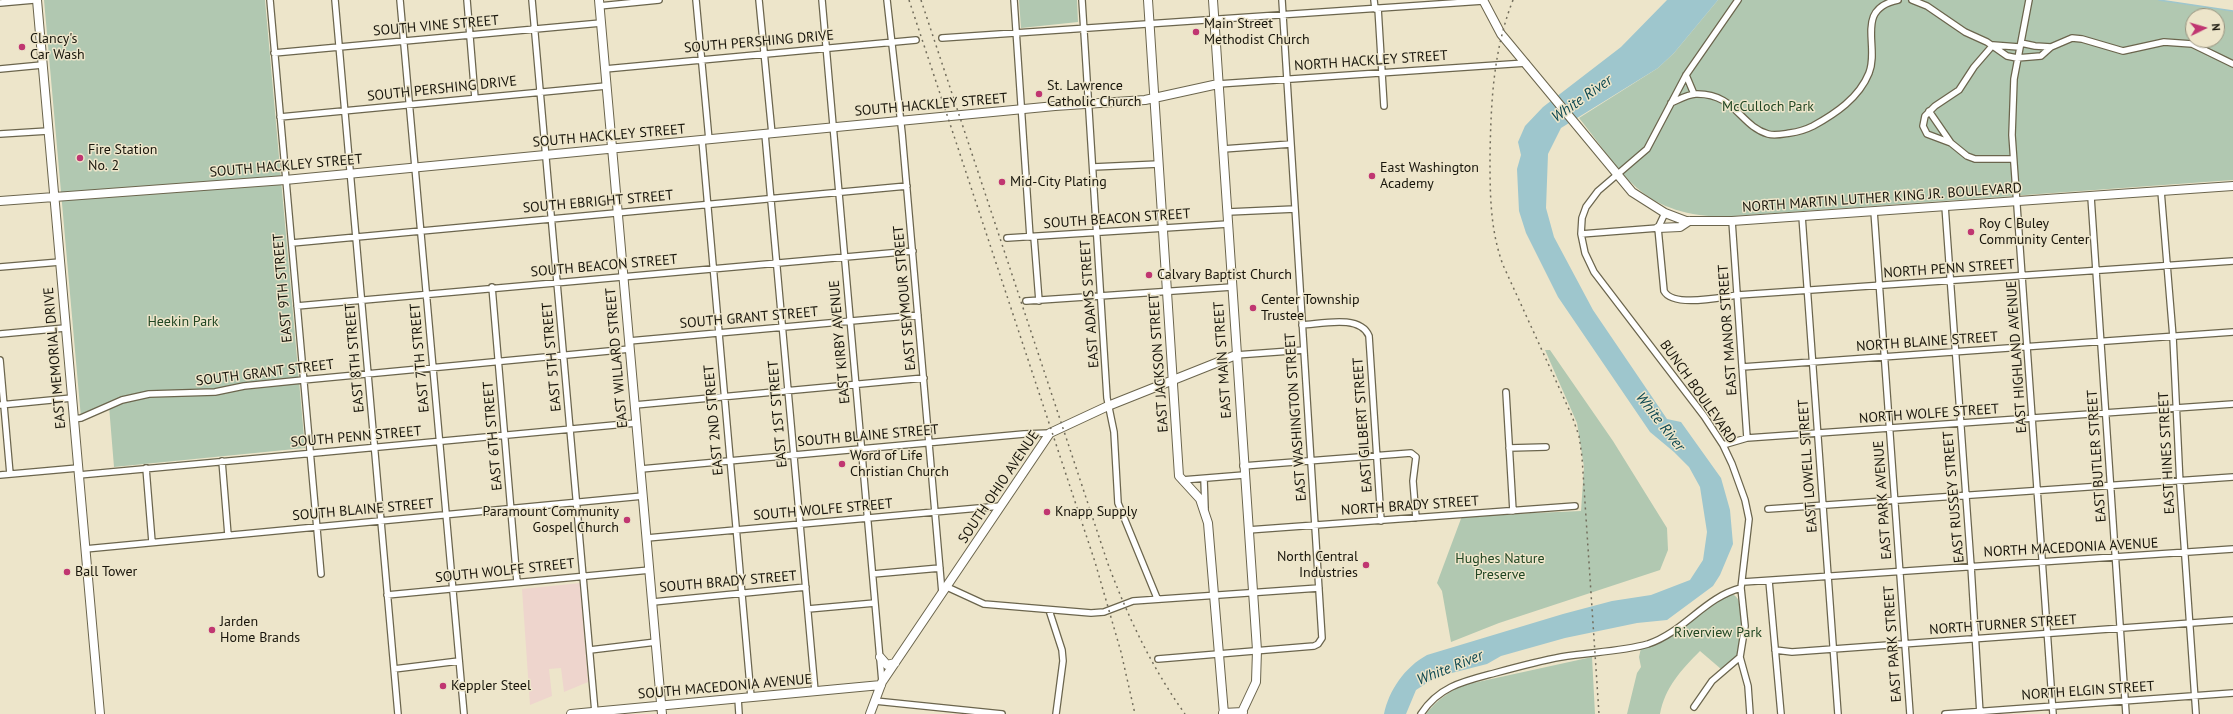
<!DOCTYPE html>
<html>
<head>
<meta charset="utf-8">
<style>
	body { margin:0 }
	#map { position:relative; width:2233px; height:714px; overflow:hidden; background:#ede5ca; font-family:"PT Sans",sans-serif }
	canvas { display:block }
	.north { position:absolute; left:2185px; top:8px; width:40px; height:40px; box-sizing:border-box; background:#ede5ca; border:1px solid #98927e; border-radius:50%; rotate:85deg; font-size:11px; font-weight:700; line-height:16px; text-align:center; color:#18150b }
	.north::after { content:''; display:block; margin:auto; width:14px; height:18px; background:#c03671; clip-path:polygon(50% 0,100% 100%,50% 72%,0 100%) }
</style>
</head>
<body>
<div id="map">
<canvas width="2233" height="714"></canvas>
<div class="north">N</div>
</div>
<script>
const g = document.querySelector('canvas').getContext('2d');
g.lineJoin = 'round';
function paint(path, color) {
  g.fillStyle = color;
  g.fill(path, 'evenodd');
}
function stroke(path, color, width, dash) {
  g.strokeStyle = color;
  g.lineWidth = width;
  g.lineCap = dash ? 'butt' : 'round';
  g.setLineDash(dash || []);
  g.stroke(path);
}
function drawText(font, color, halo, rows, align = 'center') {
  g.font = font + ' "PT Sans",sans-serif';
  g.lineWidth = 3;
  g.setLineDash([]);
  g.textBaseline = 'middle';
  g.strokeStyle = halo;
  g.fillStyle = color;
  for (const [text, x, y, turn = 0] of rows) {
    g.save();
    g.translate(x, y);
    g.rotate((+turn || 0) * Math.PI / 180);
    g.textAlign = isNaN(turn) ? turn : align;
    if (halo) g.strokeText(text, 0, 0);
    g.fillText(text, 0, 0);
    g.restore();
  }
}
const industrial = new Path2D(`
	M580,583L588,682L564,692L561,668L549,669L552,696L530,705L522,589Z`);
const green = new Path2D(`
	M44,0H265L305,448L114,467L109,406L81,418Z
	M1019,0H1077L1078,22L1021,28Z
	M1718,0H2159L2233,11V180L1721,217C1639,213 1625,175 1579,118L1658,68L1674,53ZM2193,16H2217V40H2193Z
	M1545,350H1550L1613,441L1667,528L1668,550L1660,570L1499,623L1451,642L1442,591L1437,583L1462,516L1581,511L1584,467L1577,423Z
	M1731,594C1746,596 1743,637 1740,649C1737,658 1728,664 1721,669L1700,651C1682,669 1665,687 1660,714H1627L1637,673L1641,667L1639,657L1641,648L1675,634L1718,601Z
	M1592,657L1595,714H1426C1437,700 1448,692 1464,685Z`);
const water = new Path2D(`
	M1667,0H1718L1674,53L1658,68L1561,128L1548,154L1546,208L1554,237L1593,310L1667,419L1681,422L1721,478L1730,510L1733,544L1720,575L1713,586L1667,620L1637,623L1565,638L1501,656L1487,664L1436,677L1416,690L1406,714H1384C1389,690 1405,667 1427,655L1563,614L1612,601L1651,595L1690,580L1703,560L1707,532L1700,487L1689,467L1674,452L1650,432L1558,297L1526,233L1519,211L1517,169L1521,155L1518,142L1525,126L1543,107L1621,47Z`);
const stream = new Path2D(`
	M2159,0L2233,11`);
const street = new Path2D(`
	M270,0L321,574
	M335,0L398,714
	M400,0L464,714
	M467,0L475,98
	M532,0L595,712
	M696,0L709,140
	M759,0L772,134
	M822,0L882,682
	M887,0L902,133L942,593
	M1014,0L1030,237
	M1082,0L1107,398L1114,432L1118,503L1157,598
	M1374,0L1375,9
	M1912,0L1927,6L1965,32L1987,42L2007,56L2017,58L2041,56L2051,47L2072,38L2082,39L2123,51L2164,42L2192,44L2233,64
	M2029,0L2014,79L2012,135L2053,714
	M0,3L34,0
	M599,6L659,0
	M1378,8L1384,106
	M942,38L1483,1
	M2021,43L2035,46L2051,47
	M274,53L601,23
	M0,69L42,65
	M605,69L916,40
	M1686,75L1694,94
	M1218,84L1526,63
	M1671,103C1678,100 1688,94 1696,94C1735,93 1740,126 1768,134C1775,136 1783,134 1790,133C1798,132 1805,130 1813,126C1835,114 1859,98 1869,73C1880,46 1854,9 1898,0
	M1929,111L1951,143
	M280,117L606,86
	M0,134L48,131
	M765,134L815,691
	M702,140L751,697
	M1223,149L1291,144
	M2013,159H1975L1967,156L1951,143L1927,134L1923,126L1925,116L1935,106L1959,90L1974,67L1993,45L2019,47
	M1093,167L1159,164
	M2161,191L2173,337L2180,485L2196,714
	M2091,197L2126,714
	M1945,206L1971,566L1980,714
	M1874,211L1910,714
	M1228,212L1295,209
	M1665,213L1658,228L1664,291C1673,308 1721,297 1738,295L2233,261
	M1802,216L1838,714
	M1732,221L1747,438
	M1581,234L1658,228
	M1034,237L1039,301
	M1007,238L1228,224
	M292,243L907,186
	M0,267L60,262
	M492,287L517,582
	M1026,301L1232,287
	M297,306L913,251
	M1302,325C1321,324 1360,314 1369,336L1381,521
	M0,334L65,328
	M629,341L918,315
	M1236,355L1304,350
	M0,360L10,474
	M1742,367L2233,332
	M1506,392L1513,511
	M0,405L72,398
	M635,405L924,378
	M73,419L81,418L122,400L149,394L215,392L244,386L303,380L630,349
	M1723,445L1747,438L2233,404
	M1509,448L1546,447
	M222,461L228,535
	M1243,466L1411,453L1416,457L1413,481L1416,518
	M146,468L152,542
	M641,469L1024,434L1050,433
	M0,475L78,468
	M79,475L636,423
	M1204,479L1205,508
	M1182,480L1244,475
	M1768,509L2233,477
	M1248,530L1575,506
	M647,538L1001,506
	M85,549L643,496
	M873,574L940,568
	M1769,581L1781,714
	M1743,582L2233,549
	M947,587L984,604L1091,613L1104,612L1133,601L1319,588
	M1741,588L1745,626L1740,657L1748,686L1750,714
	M387,595L650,570
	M653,602L806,587
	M808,609L875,603
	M1049,610L1062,650L1063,661L1056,714
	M590,650L656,642
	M1775,650L1792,652L2233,620
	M1158,659L1314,646L1318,644L1322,638L1282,0
	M394,669L459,661
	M738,698L739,714
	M875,701L1002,714
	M1694,707L1712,681L1740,657
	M1421,714C1439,686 1465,681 1495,673C1517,667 1539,661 1561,657C1589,652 1620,652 1648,644C1684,632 1705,597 1741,588L1749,519L1745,500L1732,464L1723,445L1704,416L1594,272L1585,253L1581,234L1582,218L1586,207L1598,191L1647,149L1686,75L1738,0
	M1945,714L2233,693`);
const secondary = new Path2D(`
	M37,0L100,714
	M599,0L662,714
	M1148,0L1179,476L1200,499L1208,523L1224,714
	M1213,0L1257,650L1256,682L1241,714
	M1483,0L1501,34L1632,192L1665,213L1686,221H1732L2233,186
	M0,201L285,180L1055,106L1145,100L1218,84
	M1658,228L1680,227L1689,221
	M880,657L887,665L895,663
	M1223,713L1243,712
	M571,714L881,685
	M870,714L882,682L1050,433L1108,406L1236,355`);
const rail = new Path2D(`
	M909,0L1095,562L1121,652L1135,714
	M921,0L1108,564C1128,617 1152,668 1185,714
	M1513,0C1493,51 1491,102 1490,156C1490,193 1490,230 1503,265L1572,416L1579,436L1582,457L1599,714`);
const markers = [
	[1196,32,4,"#c03671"],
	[22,47,4,"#c03671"],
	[1039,94,4,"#c03671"],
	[80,158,4,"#c03671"],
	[1372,176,4,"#c03671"],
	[1002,182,4,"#c03671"],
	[1971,232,4,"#c03671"],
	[1149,275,4,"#c03671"],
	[1253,308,4,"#c03671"],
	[842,464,4,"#c03671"],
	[1047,512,4,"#c03671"],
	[627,520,4,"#c03671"],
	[1366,565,4,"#c03671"],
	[67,572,4,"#c03671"],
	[212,630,4,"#c03671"],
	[443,686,4,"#c03671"]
];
const poiNames = [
	["Main Street",1204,24],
	["Methodist Church",1204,40],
	["Clancy's",30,39],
	["Car Wash",30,55],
	["St. Lawrence",1047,86],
	["Catholic Church",1047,102],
	["Fire Station",88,150],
	["No. 2",88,166],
	["East Washington",1380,168],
	["Academy",1380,184],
	["Mid-City Plating",1010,182],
	["Roy C Buley",1979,224],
	["Community Center",1979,240],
	["Calvary Baptist Church",1157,275],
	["Center Township",1261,300],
	["Trustee",1261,316],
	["Word of Life",850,456],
	["Christian Church",850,472],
	["Paramount Community",619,512,"right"],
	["Gospel Church",619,528,"right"],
	["Knapp Supply",1055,512],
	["North Central",1358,557,"right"],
	["Industries",1358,573,"right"],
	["Ball Tower",75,572],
	["Jarden",220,622],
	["Home Brands",220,638],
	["Keppler Steel",451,686]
];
const streetNames = [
	["SOUTH VINE STREET",436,26,-5],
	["SOUTH PERSHING DRIVE",759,42,-5],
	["NORTH HACKLEY STREET",1371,61,-4],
	["SOUTH PERSHING DRIVE",442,89,-6],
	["SOUTH HACKLEY STREET",931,105,-5],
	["SOUTH HACKLEY STREET",609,136,-5],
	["SOUTH HACKLEY STREET",286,166,-5],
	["NORTH MARTIN LUTHER KING JR. BOULEVARD",1882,198,-4],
	["SOUTH EBRIGHT STREET",598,202,-5],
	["SOUTH BEACON STREET",1117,219,-4],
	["SOUTH BEACON STREET",604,266,-5],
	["NORTH PENN STREET",1949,269,-4],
	["EAST 9TH STREET",283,288,-95],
	["EAST SEYMOUR STREET",905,298,-95],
	["EAST ADAMS STREET",1090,304,-94],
	["SOUTH GRANT STREET",749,318,-5],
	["EAST MANOR STREET",1728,330,-94],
	["EAST KIRBY AVENUE",840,342,-95],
	["NORTH BLAINE STREET",1927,342,-4],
	["EAST 5TH STREET",552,357,-95],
	["EAST HIGHLAND AVENUE",2017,357,-94],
	["EAST MEMORIAL DRIVE",55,358,-95],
	["EAST 8TH STREET",355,358,-95],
	["EAST 7TH STREET",420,358,-95],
	["EAST WILLARD STREET",617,358,-95],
	["EAST MAIN STREET",1223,360,-94],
	["EAST JACKSON STREET",1159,363,-94],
	["SOUTH GRANT STREET",265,373,-7],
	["BUNCH BOULEVARD",1698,392,55],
	["EAST 1ST STREET",778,414,-95],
	["NORTH WOLFE STREET",1929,414,-4],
	["EAST WASHINGTON STREET",1296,417,-94],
	["EAST 2ND STREET",714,420,-95],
	["EAST GILBERT STREET",1363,425,-94],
	["EAST 6TH STREET",493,436,-95],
	["SOUTH BLAINE STREET",868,436,-5],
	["SOUTH PENN STREET",356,437,-5],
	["EAST HINES STREET",2167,453,-93],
	["EAST BUTLER STREET",2097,456,-94],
	["EAST LOWELL STREET",1808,466,-94],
	["SOUTH OHIO AVENUE",999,487,-56],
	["EAST RUSSEY STREET",1954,497,-95],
	["EAST PARK AVENUE",1883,500,-94],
	["NORTH BRADY STREET",1410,506,-4],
	["SOUTH BLAINE STREET",363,510,-5],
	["SOUTH WOLFE STREET",823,510,-5],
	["NORTH MACEDONIA AVENUE",2071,548,-3],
	["SOUTH WOLFE STREET",505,571,-6],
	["SOUTH BRADY STREET",728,582,-5],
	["NORTH TURNER STREET",2003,625,-4],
	["EAST PARK STREET",1893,644,-94],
	["SOUTH MACEDONIA AVENUE",725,687,-5],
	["NORTH ELGIN STREET",2088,691,-4]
];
const parkNames = [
	["McCulloch Park",1768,107],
	["Heekin Park",183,322],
	["Hughes Nature",1500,559],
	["Preserve",1500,575],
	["Riverview Park",1718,633]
];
const waterNames = [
	["White River",1582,99,-35],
	["White River",1660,422,52],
	["White River",1450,668,-22]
];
paint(industrial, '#eed5cd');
paint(green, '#b1c8b1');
paint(water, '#9ec6cd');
stroke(stream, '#9ec6cd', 1.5);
stroke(street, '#6b654d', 8);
stroke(secondary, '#6b654d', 10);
stroke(street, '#fff', 5.5);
stroke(secondary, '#fff', 8);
stroke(rail, '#726d5c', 1.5, [2, 4]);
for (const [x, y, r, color] of markers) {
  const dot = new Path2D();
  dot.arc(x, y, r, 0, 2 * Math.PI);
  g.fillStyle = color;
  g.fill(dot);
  stroke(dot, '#ede5ca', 1.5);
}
drawText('14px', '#18150b', '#ede5ca', poiNames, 'left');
drawText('14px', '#18150b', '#ede5ca', streetNames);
drawText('14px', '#214623', '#ede5ca', parkNames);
drawText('italic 15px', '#0d4851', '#ede5ca', waterNames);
</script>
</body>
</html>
